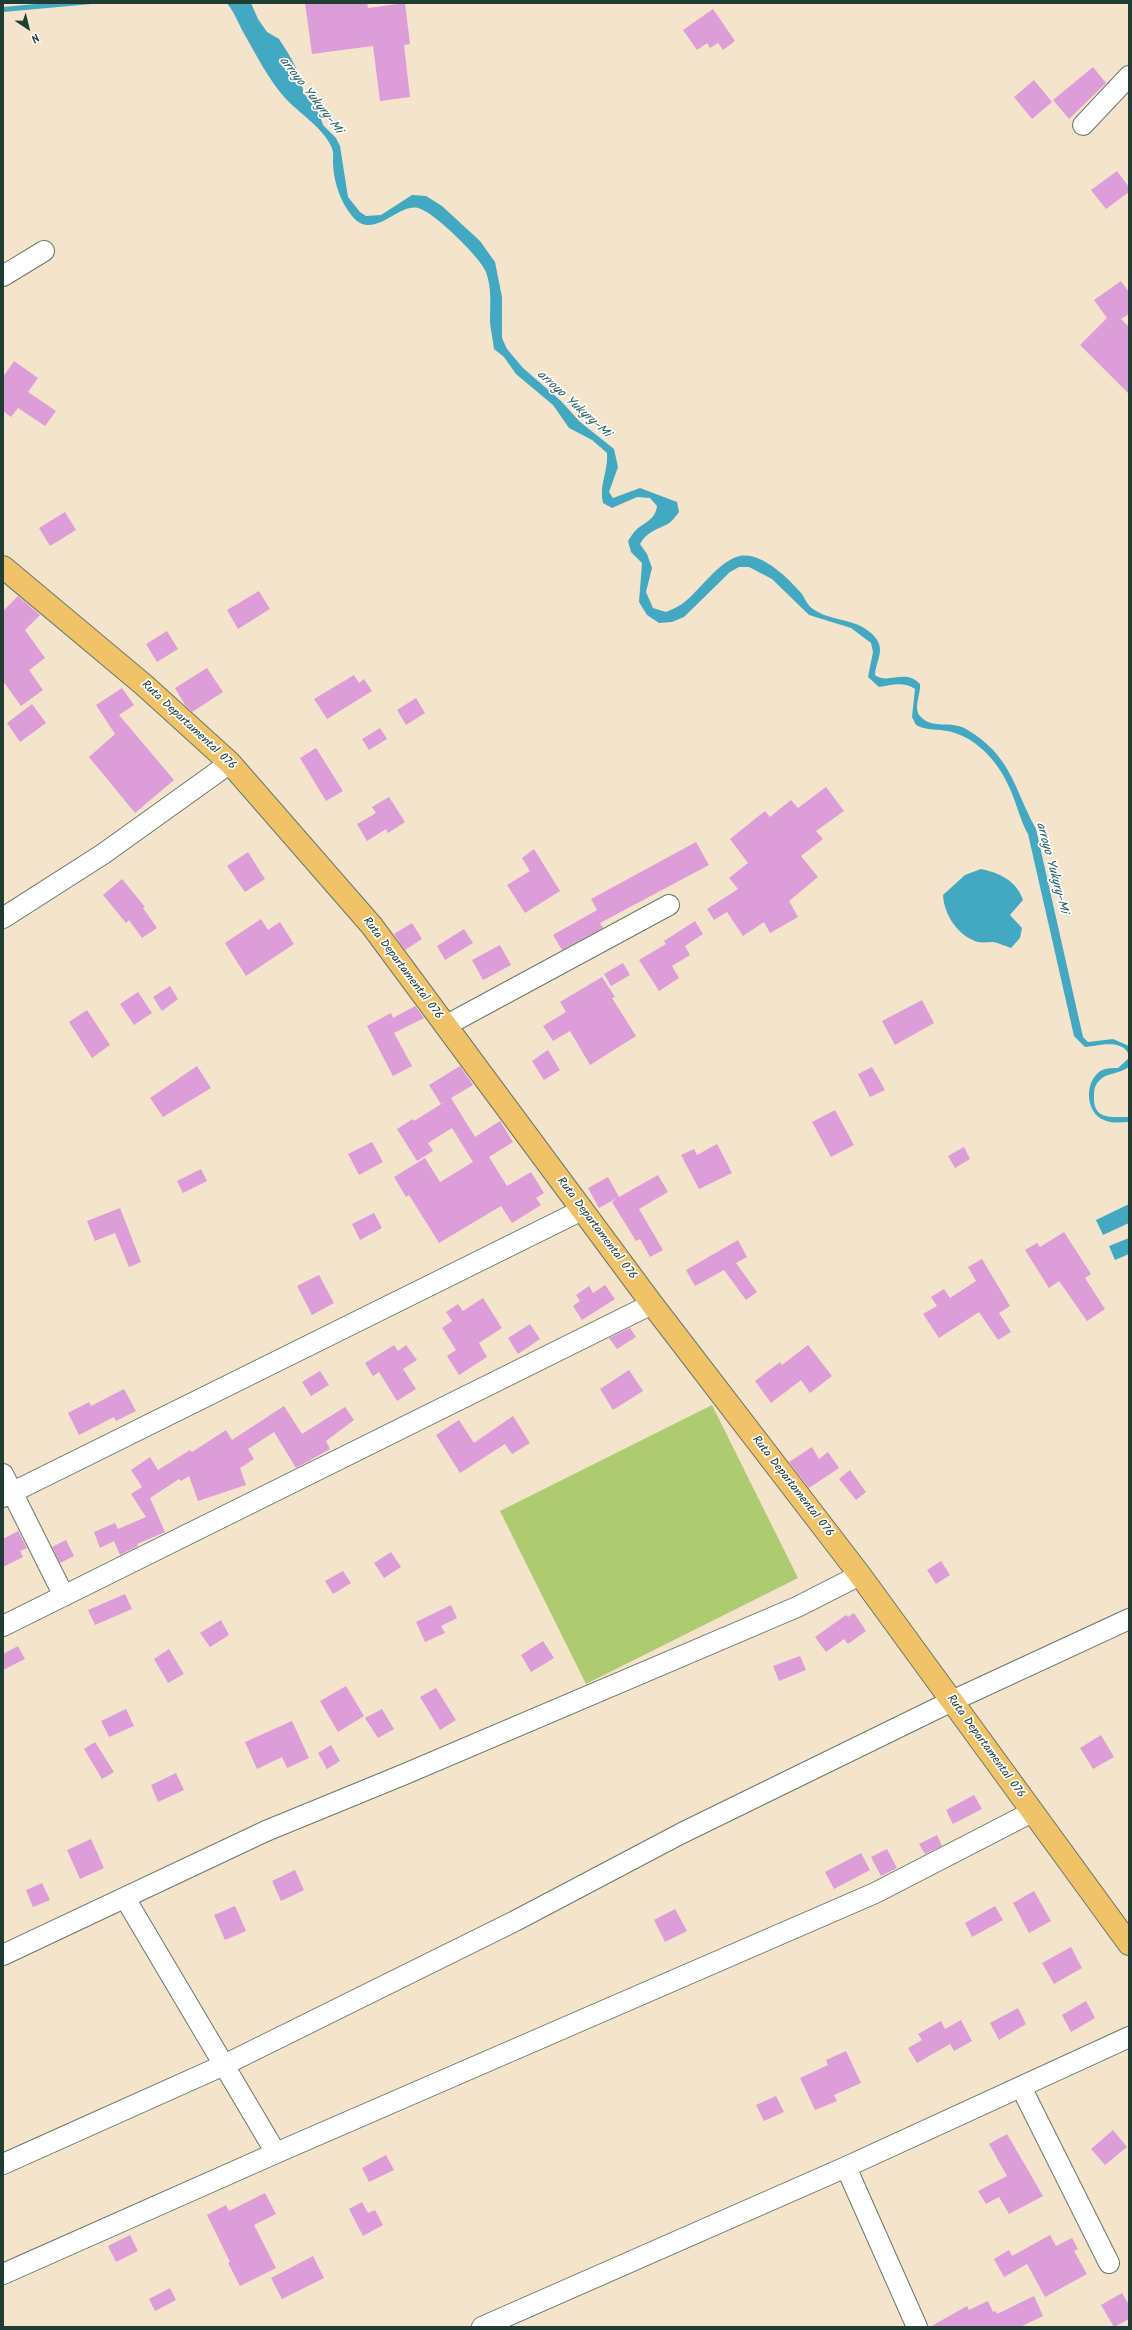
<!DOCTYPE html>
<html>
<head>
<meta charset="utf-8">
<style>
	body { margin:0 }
	#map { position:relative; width:1132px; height:2330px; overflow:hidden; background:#f5e4cc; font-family:Kalam,sans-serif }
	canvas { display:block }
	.frame { position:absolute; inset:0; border:4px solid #1f3d34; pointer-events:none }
	.north { position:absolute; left:8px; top:8px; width:40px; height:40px; -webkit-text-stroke:3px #fff; paint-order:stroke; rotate:145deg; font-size:11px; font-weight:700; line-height:16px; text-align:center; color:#1f3d34 }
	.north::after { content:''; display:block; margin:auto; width:14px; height:18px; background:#1f3d34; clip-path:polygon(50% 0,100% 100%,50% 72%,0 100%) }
</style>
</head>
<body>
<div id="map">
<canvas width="1132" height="2330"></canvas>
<div class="frame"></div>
<div class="north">N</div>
</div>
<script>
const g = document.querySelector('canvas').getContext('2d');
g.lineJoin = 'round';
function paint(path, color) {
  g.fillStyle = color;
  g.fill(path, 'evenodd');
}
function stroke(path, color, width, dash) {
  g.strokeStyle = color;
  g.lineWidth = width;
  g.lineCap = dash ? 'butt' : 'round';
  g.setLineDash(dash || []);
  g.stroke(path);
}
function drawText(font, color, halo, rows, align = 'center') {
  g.font = font + ' Kalam,sans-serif';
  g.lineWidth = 3.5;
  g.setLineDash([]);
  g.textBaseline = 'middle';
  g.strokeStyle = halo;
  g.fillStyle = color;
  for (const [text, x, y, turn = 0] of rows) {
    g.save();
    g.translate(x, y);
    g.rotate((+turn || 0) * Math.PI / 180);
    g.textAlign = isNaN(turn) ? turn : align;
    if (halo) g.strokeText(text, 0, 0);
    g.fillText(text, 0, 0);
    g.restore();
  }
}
const green = new Path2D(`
	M712,1405L798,1578L586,1684L500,1511Z`);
const water = new Path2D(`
	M46,3H103L3,12V7Z
	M227,3H251L258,19L267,32L279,39L288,53L299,73L304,94L317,107L323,125L336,138L340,146L348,197L360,212L366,216L381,215L412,195L426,196L442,206L480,241L495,262L502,297V338L507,349L523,368L561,401L579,421L614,449L618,467L609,492L613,498L640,488L677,502L679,512C676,516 671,523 666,525C655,530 646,533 640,544L647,554L652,568L646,592L653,608L666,612C671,610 677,607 682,604C699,592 719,560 740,556C762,552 789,579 802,594C805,599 808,606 813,609C829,621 855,618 871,633C888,648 876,659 875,675C888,685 905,668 920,684C921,694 913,708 920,716C932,730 952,720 966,729C1012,756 1013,787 1036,829L1083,1037L1088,1042L1113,1039L1129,1046V1055C1122,1038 1098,1046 1085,1047L1074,1036L1028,834C1020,820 1017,804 1010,789C1000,765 980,741 955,733C942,728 929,732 916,725L912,717L915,689C904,681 891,685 879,687L868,677L873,652L871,643L851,628L809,615L772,579L749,567H739L730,572L684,617L672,622L659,623L647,615L639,602L642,563L631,552L628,541C630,538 633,533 636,530C645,522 655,520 657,506L650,498L637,497L612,508L603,503C599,483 608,474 607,453L592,440L569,428L553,405L516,374L504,357L494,349C493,341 491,331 490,323C490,305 492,289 486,272C480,257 434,212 418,208C398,203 373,242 352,216C340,201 334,183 333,164C333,157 334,152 331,146C323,128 299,113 285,98C268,79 256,54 243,32C238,22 234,12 227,3Z
	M981,869C1000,873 1017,881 1023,900L1010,915L1022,928L1020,938L1011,948C1005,946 999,943 993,942C988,942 983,943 978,942C958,936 944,915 943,895L965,875Z
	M1129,1058V1067C1119,1074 1107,1073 1101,1079C1095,1084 1094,1089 1094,1096C1093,1120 1110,1117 1129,1117V1122C1121,1122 1112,1124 1104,1120C1086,1113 1084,1084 1099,1072C1104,1068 1112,1068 1118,1068Z
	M1129,1204V1223L1103,1235L1096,1220Z
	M1129,1238V1254L1115,1260L1109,1246Z`);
const building = new Path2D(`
	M305,3H367L368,8L405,3L410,44L404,45L410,97L380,101L373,46L312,54Z
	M713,9L735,41L723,50L718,43L710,48L707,43L697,50L683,30Z
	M1093,67L1106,83L1069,119L1053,100Z
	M1034,80L1052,102L1032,119L1014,97Z
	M1117,171L1129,187V192L1106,209L1091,190Z
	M1121,281L1129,292V314L1121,319L1129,327V394L1080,345L1107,318L1094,300Z
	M14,361L38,378L28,392L56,411L45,426L18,408L11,417L3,411V377Z
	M65,512L76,530L50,546L39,528Z
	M259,591L270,609L238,629L227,610Z
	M18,596L40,615L25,630L45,658L29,670L43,690L21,706L3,681V611Z
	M167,631L178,649L157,662L146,644Z
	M207,668L223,692L192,712L185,705L175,688Z
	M354,675L359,683L364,679L372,691L327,719L314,699Z
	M122,688L134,705L119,715L174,780L135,813L89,757L115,734L96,705Z
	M416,698L425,713L406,725L397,710Z
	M32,704L46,723L20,742L7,723Z
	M380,728L387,739L369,750L362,739Z
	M316,748L343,791L326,801L300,758Z
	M826,787L844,811L816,831L823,839L801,856L818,877L789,901L798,917L770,933L764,922L743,936L727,912L714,920L707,909L738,889L729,878L748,863L730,839L765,811L770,817L791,800L798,808Z
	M389,797L405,822L388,833L386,829L367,841L357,824L376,813L372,807Z
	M696,842L709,865L600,923L603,928L562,950L553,935L597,910L591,899Z
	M534,849L560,891L525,913L507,885L530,871L522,858Z
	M248,852L265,879L245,892L227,866Z
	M122,879L145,907L143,908L157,928L142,938L129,920L126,923L103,895Z
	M261,919L268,930L280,922L294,944L246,976L225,943Z
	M695,921L703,934L685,946L690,955L672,966L679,978L659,991L639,960L666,944L664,941Z
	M412,923L422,939L405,950L394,934Z
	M464,929L473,943L445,960L437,946Z
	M500,945L511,965L483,980L472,960Z
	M623,963L630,975L611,986L604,974Z
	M602,977L615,997L612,998L636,1036L590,1065L570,1031L553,1041L543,1026L566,1012L560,1002Z
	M170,986L178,999L162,1011L153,997Z
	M138,992L152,1013L134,1025L120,1004Z
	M922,1000L934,1023L895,1045L882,1021Z
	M415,1006L424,1018L394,1033L412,1066L393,1076L367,1026L391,1013L393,1018Z
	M87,1010L110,1045L92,1058L69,1022Z
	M548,1050L560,1070L544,1080L532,1061Z
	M197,1066L211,1088L163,1117L150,1098Z
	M460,1066L473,1085L441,1104L429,1085Z
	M872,1067L885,1090L870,1097L858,1074Z
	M451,1098L475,1137L500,1121L513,1142L489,1157L507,1186L531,1172L544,1193L536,1198L541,1205L512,1223L501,1206L439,1243L409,1195L406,1197L394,1177L425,1158L440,1182L473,1162L452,1128L428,1143L433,1151L417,1161L397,1129L413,1119L414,1121Z
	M835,1110L854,1145L831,1157L812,1122Z
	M372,1142L383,1162L359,1175L348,1154Z
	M717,1144L732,1173L699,1189L681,1155L694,1149L697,1155Z
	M964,1147L970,1159L955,1168L948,1156Z
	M201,1169L207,1181L183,1193L177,1181Z
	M658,1175L668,1192L639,1209L663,1250L650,1257L640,1239L636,1241L612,1202L617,1198L599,1208L588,1188L608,1177L619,1197Z
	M120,1208L141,1262L129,1267L115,1233L95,1241L87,1221Z
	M374,1213L382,1228L360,1240L352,1224Z
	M1064,1232L1091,1274L1085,1278L1105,1309L1087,1321L1059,1281L1049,1288L1025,1250L1037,1243L1040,1247Z
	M738,1240L747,1257L736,1263L757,1292L746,1300L724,1270L695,1286L686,1270Z
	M982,1259L1010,1306L999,1313L1011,1332L998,1340L979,1312L939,1338L923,1314L937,1306L931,1297L944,1289L950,1298L976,1281L968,1267Z
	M319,1275L334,1303L312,1315L297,1286Z
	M605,1285L615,1299L582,1320L573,1306L580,1301L576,1295L589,1286L593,1293Z
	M483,1298L502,1328L479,1343L487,1357L459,1375L447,1356L456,1350L442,1328L452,1321L446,1312L458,1304L463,1311Z
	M530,1324L540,1339L518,1354L508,1338Z
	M630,1328L636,1337L617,1349L609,1338Z
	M394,1345L398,1351L406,1345L417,1360L403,1369L416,1389L397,1401L379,1372L373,1376L365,1363Z
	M808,1345L832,1376L810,1393L801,1380L771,1403L755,1381L780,1362L782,1365Z
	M629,1370L643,1391L613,1410L600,1389Z
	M320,1371L329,1385L311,1396L302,1382Z
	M124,1389L136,1411L116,1421L114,1417L79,1435L68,1413L89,1402L91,1406Z
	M284,1406L302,1434L345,1407L354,1420L326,1441L330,1449L296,1468L274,1432L248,1449L254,1459L240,1468L246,1485L198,1501L189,1476L181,1481L179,1479L150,1498L165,1532L137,1544L138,1546L120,1555L114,1541L100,1548L94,1532L115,1523L118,1529L146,1517L131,1494L142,1487L131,1470L150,1457L158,1470L190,1450L192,1452L226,1430L232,1440Z
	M513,1416L530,1443L512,1454L505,1444L460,1473L436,1435L459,1420L474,1443Z
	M812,1447L819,1459L828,1452L839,1468L809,1488L789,1462Z
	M850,1470L866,1492L856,1500L839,1479Z
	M18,1531L27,1548L20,1551L23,1557L3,1567V1539Z
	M66,1540L74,1556L60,1563L52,1547Z
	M391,1552L401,1567L384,1578L374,1563Z
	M941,1561L950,1575L936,1584L927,1570Z
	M343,1571L351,1583L333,1594L325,1581Z
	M125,1594L132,1609L95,1625L88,1610Z
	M451,1605L457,1618L441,1626L445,1633L425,1642L416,1622Z
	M854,1613L866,1631L848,1644L844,1639L826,1652L815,1637L846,1615L848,1617Z
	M221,1620L229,1635L210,1647L200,1633Z
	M543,1641L554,1658L531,1672L521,1655Z
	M18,1646L25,1659L3,1670V1654Z
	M169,1649L184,1674L168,1683L154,1659Z
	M800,1656L806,1670L779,1681L773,1666Z
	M346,1686L364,1716L338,1732L320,1701Z
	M436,1688L456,1720L440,1730L420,1697Z
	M126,1709L134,1726L109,1737L101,1721Z
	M382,1709L394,1729L378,1738L365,1718Z
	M292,1721L309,1758L287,1768L282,1757L257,1769L245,1742Z
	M1101,1735L1114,1757L1093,1769L1080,1748Z
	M95,1742L114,1772L102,1779L84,1749Z
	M331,1745L340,1761L327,1769L318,1753Z
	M176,1773L184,1790L158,1802L151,1785Z
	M974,1795L982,1809L953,1824L946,1810Z
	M937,1835L942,1846L925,1854L919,1844Z
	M91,1839L104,1868L80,1879L67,1850Z
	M887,1849L897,1868L881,1876L871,1857Z
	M861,1853L870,1870L834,1889L825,1872Z
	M295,1870L304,1890L281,1901L272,1881Z
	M42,1883L50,1900L33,1907L26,1890Z
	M1034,1891L1051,1921L1029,1933L1013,1903Z
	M235,1906L246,1931L225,1940L214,1915Z
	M995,1906L1003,1920L972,1937L965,1923Z
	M675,1909L687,1931L665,1942L654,1920Z
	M1071,1947L1082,1968L1054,1984L1042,1963Z
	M1086,2001L1095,2018L1071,2032L1062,2015Z
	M1018,2008L1026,2024L999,2040L990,2023Z
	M961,2020L972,2041L954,2051L950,2044L917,2063L908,2048L922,2040L918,2034L941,2021L945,2029Z
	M846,2051L861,2083L834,2095L837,2101L815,2110L800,2078L828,2065L826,2060Z
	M776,2096L784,2112L764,2121L756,2105Z
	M1113,2130L1127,2147L1105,2165L1091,2149Z
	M1007,2134L1043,2196L1009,2214L999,2197L986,2204L978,2191L1007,2176L989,2144Z
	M386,2155L394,2170L369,2182L362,2168Z
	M265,2193L276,2214L254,2225L276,2268L240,2286L228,2263L230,2262L207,2215L226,2205L229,2211Z
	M362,2202L368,2213L375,2210L383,2225L363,2236L349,2209Z
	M130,2235L138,2251L116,2262L108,2246Z
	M1050,2235L1056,2246L1072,2238L1078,2249L1074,2251L1087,2274L1045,2297L1027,2264L1004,2277L994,2259L1009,2250L1012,2256Z
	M313,2256L324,2278L282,2299L271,2278Z
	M170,2288L176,2300L155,2311L149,2299Z
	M1122,2293L1129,2305V2319L1114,2327L1101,2305Z
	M1034,2296L1043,2316L1020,2327H930L967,2306L969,2310L988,2301L993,2312L996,2311L997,2314Z`);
const minor = new Path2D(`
	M1083,125L1129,76
	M3,276L44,251
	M3,918L103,854L230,763
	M445,1026L669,905
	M3,1474L64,1596
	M3,1497L582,1210
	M3,1626L652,1304
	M125,1898L276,2153
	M3,1955L266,1831L405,1774L797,1607L860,1575
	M1021,2087L1109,2263
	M3,2164L224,2065L515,1921L682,1833L952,1701L1129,1619
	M846,2167L917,2327
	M3,2274L276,2153L875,1893L1032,1812
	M482,2327L846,2167L1129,2037`);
const major = new Path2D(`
	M3,567L144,685L230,763L372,926L652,1304L860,1575L1129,1944`);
const streetNames = [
	["Ruta Departamental 076",188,726,43],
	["Ruta Departamental 076",402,969,53],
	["Ruta Departamental 076",596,1229,53],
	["Ruta Departamental 076",792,1487,52],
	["Ruta Departamental 076",985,1747,54]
];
const waterNames = [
	["arroyo Yukyry-Mi",310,96,52],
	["arroyo Yukyry-Mi",573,405,42],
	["arroyo Yukyry-Mi",1051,868,75]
];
paint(green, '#afcb71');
paint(water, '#43a9c3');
paint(building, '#dd9dd9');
stroke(minor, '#6a7769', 22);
stroke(major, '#6a7769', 24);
stroke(minor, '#fff', 20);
stroke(major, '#f1c369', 22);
drawText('12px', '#1f3d34', '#fff', streetNames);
drawText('italic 13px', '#2c6366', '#fff', waterNames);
</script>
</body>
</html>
